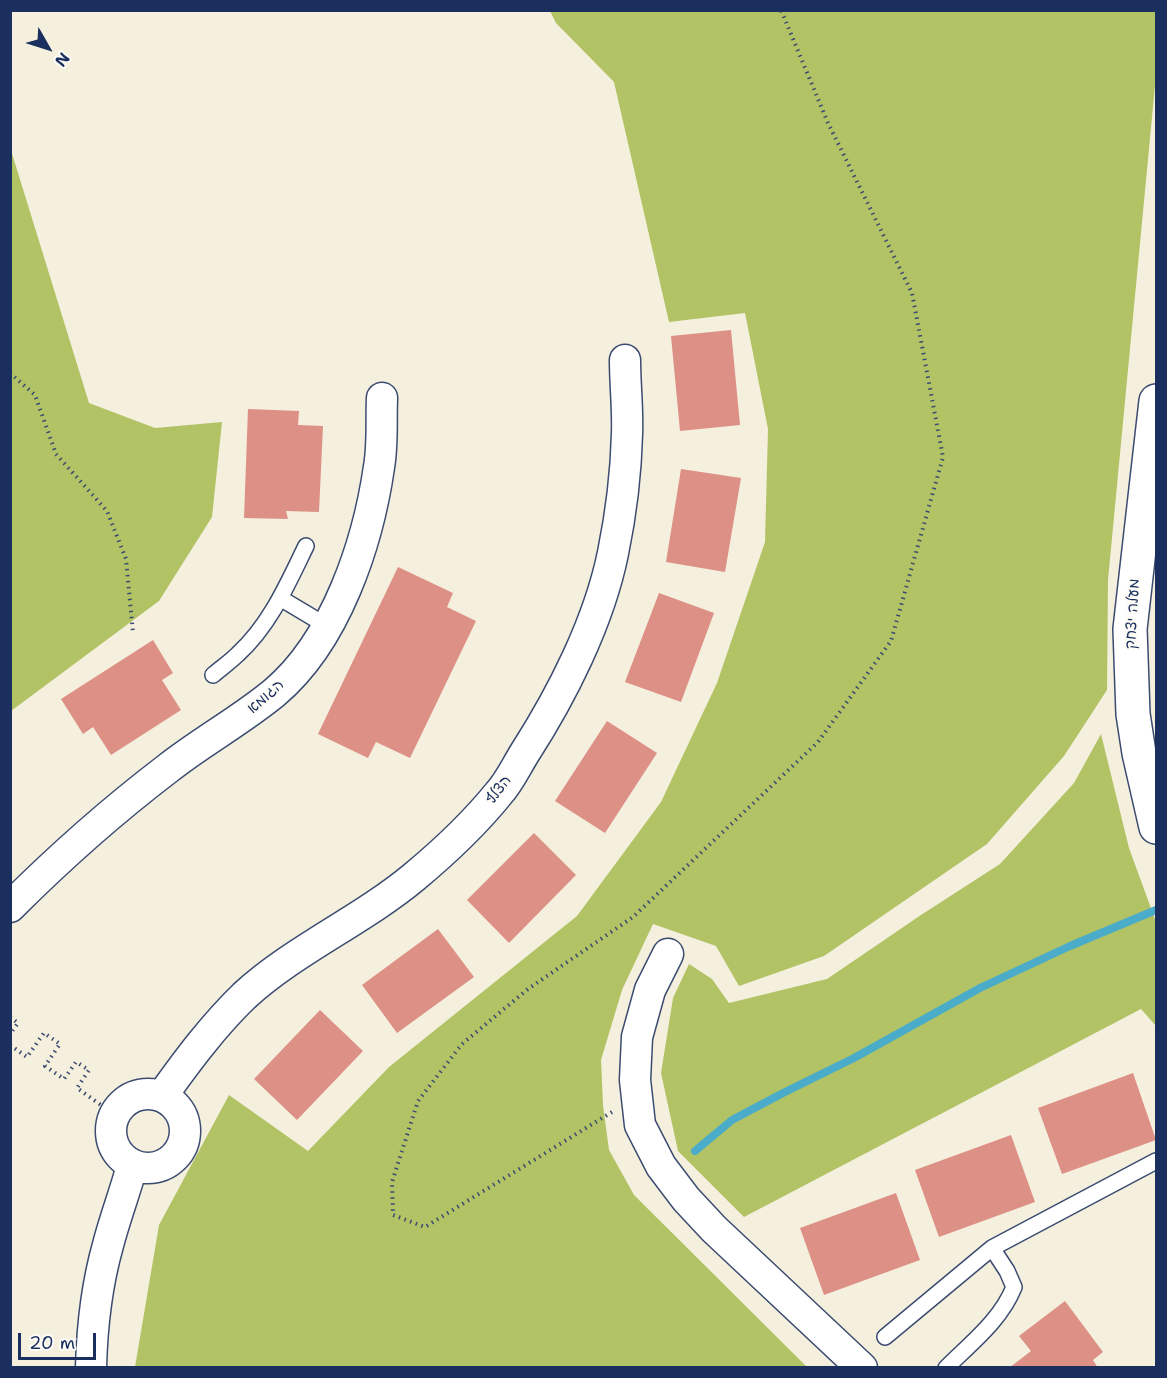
<!DOCTYPE html>
<html>
<head>
<meta charset="utf-8">
<style>
	body { margin:0 }
	#map { position:relative; width:1167px; height:1378px; overflow:hidden; background:#f5efdd; font-family:"Shantell Sans",sans-serif }
	canvas { display:block }
	.frame { position:absolute; inset:0; border:12px solid #1b2f5e; pointer-events:none }
	.north { position:absolute; left:18px; top:18px; width:60px; height:60px; -webkit-text-stroke:4px #fdfcf7; paint-order:stroke; rotate:129deg; font-size:16px; font-weight:700; line-height:24px; text-align:center; color:#1b2f5e }
	.north::after { content:''; display:block; margin:auto; width:21px; height:27px; background:#1b2f5e; clip-path:polygon(50% 0,100% 100%,50% 72%,0 100%) }
	.scale { position:absolute; left:18px; top:1333px; width:78px; height:27px; box-sizing:border-box; border:3px solid #1b2f5e; border-top:0; padding-left:8px; font-size:18px; line-height:21px; white-space:nowrap; color:#1b2f5e; -webkit-text-stroke:4px #fdfcf7; paint-order:stroke }
</style>
</head>
<body>
<div id="map">
<canvas width="1167" height="1378"></canvas>
<div class="frame"></div>
<div class="north">N</div>
<div class="scale">20 m</div>
</div>
<script>
const g = document.querySelector('canvas').getContext('2d');
g.lineJoin = 'round';
function paint(path, color) {
  g.fillStyle = color;
  g.fill(path, 'evenodd');
}
function stroke(path, color, width, dash) {
  g.strokeStyle = color;
  g.lineWidth = width;
  g.lineCap = dash ? 'butt' : 'round';
  g.setLineDash(dash || []);
  g.stroke(path);
}
function drawText(font, color, halo, rows, align = 'center') {
  g.font = font + ' "Shantell Sans","Playpen Sans Hebrew",sans-serif';
  g.lineWidth = 5;
  g.setLineDash([]);
  g.textBaseline = 'middle';
  g.strokeStyle = halo;
  g.fillStyle = color;
  for (const [text, x, y, turn = 0] of rows) {
    g.save();
    g.translate(x, y);
    g.rotate((+turn || 0) * Math.PI / 180);
    g.textAlign = isNaN(turn) ? turn : align;
    if (halo) g.strokeText(text, 0, 0);
    g.fillText(text, 0, 0);
    g.restore();
  }
}
const green = new Path2D(`
	M550,11H1156V75L1108,580L1107,690L1064,756L987,844L824,956L739,986L716,946L653,924L622,990L601,1060L603,1105L609,1150L634,1195L807,1367H135L159,1225L229,1095L308,1151L389,1067L577,916L661,802L717,683L765,542L768,429L745,313L669,322L614,82L556,23Z
	M10,147L89,403L155,428L222,422L212,517L159,601L11,711Z
	M1101,734L1129,848L1156,922V1026L1141,1009L744,1217L678,1151L661,1073L673,998L689,964L712,979L729,1003L827,979L921,915L1000,864L1074,783Z`);
const stream = new Path2D(`
	M695,1151L732,1120L783,1093L854,1058L980,988L1070,946L1156,910`);
const building = new Path2D(`
	M731,330L740,425L680,431L671,336Z
	M248,409L299,411L298,425L323,426L319,512L286,511L288,519L244,518Z
	M681,469L741,478L725,572L666,562Z
	M398,567L453,593L447,607L476,621L410,758L376,742L368,758L318,734Z
	M659,593L714,613L681,702L625,682Z
	M153,640L173,673L162,680L181,710L111,755L93,727L83,734L61,699Z
	M607,721L657,753L605,833L555,801Z
	M534,833L576,875L509,943L467,900Z
	M438,929L474,977L397,1033L362,985Z
	M320,1010L363,1051L297,1120L254,1079Z
	M1133,1073L1156,1140L1062,1174L1038,1108Z
	M1011,1135L1035,1202L939,1237L915,1170Z
	M896,1193L920,1260L824,1295L800,1228Z
	M1065,1301L1103,1352L1093,1360L1098,1368H1009L1031,1351L1019,1336Z`);
const path = new Path2D(`
	M10,373L35,395L56,454L107,511L126,559L133,633
	M10,1017L18,1023L10,1034
	M10,1045L27,1057L44,1033L60,1044L45,1066L64,1079L76,1062L89,1070L77,1088L115,1115
	M612,1112L425,1227L393,1215L392,1182L418,1101L462,1044L528,989L633,917L818,742L891,641L943,457L912,293L828,123L781,10`);
const service = new Path2D(`
	M280,598L327,626
	M213,675C221,668 230,662 238,654C270,625 288,583 306,546
	M885,1337L992,1248L1156,1161
	M946,1368C971,1343 1001,1320 1014,1287L1007,1271L992,1248`);
const minor = new Path2D(`
	M10,907C59,858 112,811 167,769C201,742 240,721 274,693C336,641 368,543 379,467C383,444 381,421 382,398
	M668,954L650,990L637,1037L635,1080L640,1125L661,1166L686,1199L714,1229L862,1368
	M111 1131a37 37 0 1 1 74 0a37 37 0 1 1-74 0Z
	M162,1096C187,1061 213,1026 244,996C294,950 361,921 414,877C444,852 474,824 499,793C509,782 516,767 524,754C562,695 599,622 613,553C621,514 626,473 627,434C628,409 625,385 625,360
	M91,1368C92,1327 97,1284 108,1245C115,1218 125,1192 132,1166`);
const tertiary = new Path2D(`
	M1156,401L1130,629L1133,714L1139,753L1156,827`);
const streetNames = [
	["מעלה יצחק",1133,614,-87],
	["הגומא",266,697,-41],
	["הצלף",499,790,-53]
];
paint(green, '#b2c365');
stroke(stream, '#4aacc9', 8);
paint(building, '#dd9085');
stroke(service, '#3c4c71', 18);
stroke(minor, '#3c4c71', 33);
stroke(tertiary, '#3c4c71', 36);
stroke(path, '#3c4c71', 4, [1.5, 4.5]);
stroke(service, '#fff', 15);
stroke(minor, '#fff', 30);
stroke(tertiary, '#fff', 33);
drawText('15px', '#1b2f5e', '#fdfcf7', streetNames);
</script>
</body>
</html>
